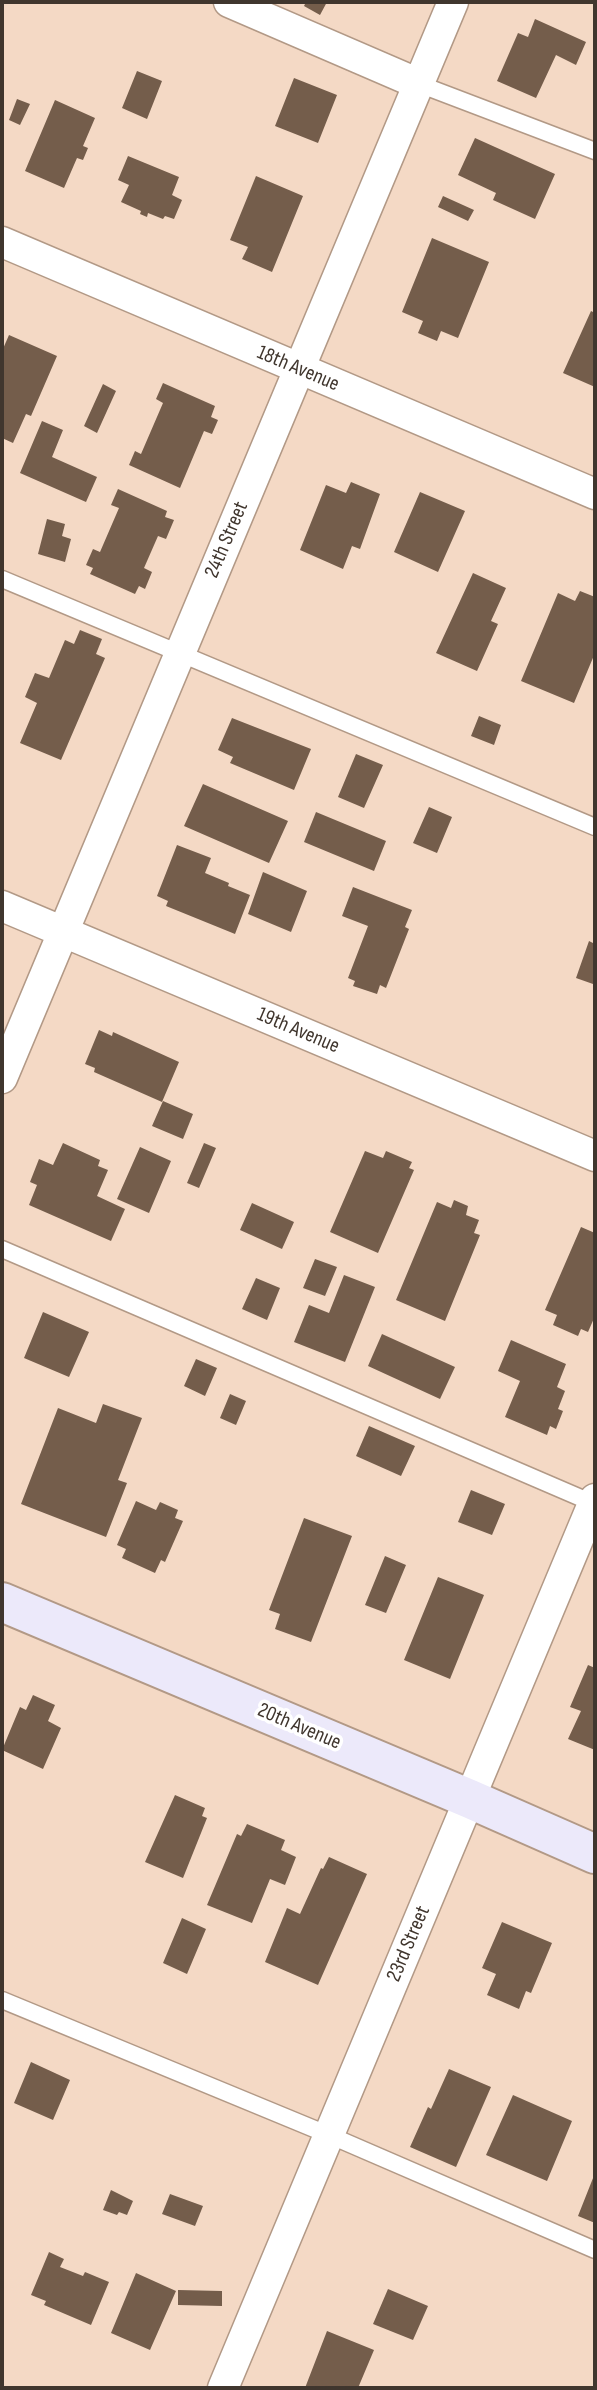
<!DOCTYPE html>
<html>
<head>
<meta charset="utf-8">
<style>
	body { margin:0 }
	#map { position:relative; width:597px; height:2390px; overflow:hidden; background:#f4d9c5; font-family:"Sofia Sans Condensed",sans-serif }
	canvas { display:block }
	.frame { position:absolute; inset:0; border:4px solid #40362e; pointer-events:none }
</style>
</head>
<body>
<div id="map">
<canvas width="597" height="2390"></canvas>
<div class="frame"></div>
</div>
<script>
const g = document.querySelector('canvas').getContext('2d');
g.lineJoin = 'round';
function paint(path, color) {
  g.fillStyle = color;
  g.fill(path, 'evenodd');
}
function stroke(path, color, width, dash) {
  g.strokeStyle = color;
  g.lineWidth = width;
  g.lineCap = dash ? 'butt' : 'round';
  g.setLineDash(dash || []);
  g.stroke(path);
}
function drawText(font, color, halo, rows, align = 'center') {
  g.font = font + ' "Sofia Sans Condensed",sans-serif';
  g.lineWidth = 7;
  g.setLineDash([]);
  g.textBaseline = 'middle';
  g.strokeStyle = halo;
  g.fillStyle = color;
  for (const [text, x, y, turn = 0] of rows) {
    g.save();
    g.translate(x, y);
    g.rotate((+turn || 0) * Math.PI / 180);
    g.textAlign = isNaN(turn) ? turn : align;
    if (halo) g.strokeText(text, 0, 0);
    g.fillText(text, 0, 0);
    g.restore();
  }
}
const building = new Path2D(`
	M306,2H327L320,15L304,6Z
	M535,19L586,42L576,65L556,55L536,98L497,81L518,33L528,37Z
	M137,71L162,81L147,119L122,108Z
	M294,78L337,95L318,143L275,126Z
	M17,99L30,104L20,125L9,120Z
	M55,100L95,118L83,146L88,148L83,160L77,158L64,188L25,171Z
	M475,138L555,174L535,219L493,200L496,193L458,175Z
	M128,156L179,177L172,195L182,200L174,219L165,216L163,219L148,213L147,217L140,214L141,211L121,202L129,185L118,180Z
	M256,176L303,196L272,272L242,259L248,247L230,240Z
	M443,196L474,210L468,221L438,207Z
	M432,238L489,262L458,338L441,331L437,341L418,333L423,321L402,312Z
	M591,311L595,313V387L563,373Z
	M9,335L57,356L31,416L26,414L13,443L2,438V351Z
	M163,383L215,406L211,417L218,420L212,434L204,431L180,488L129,465L135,451L141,454L163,403L156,399Z
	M103,384L116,391L97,433L84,426Z
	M42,421L63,430L52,457L97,477L86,502L20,473Z
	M351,482L380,494L360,549L352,546L343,569L300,550L326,485L346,493Z
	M118,489L167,511L165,517L174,520L166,539L158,536L144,568L152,572L145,589L139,586L135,594L90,574L93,568L86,565L93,549L100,552L119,508L111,505Z
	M420,492L465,511L438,572L394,552Z
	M47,519L65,524L62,536L71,539L65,562L38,554Z
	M473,573L506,588L491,621L498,624L477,671L436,653Z
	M580,591L595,597L593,607L595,608V653L574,703L521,681L558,593L575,601Z
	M80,630L102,639L96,654L105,658L61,760L20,743L37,703L25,697L35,673L49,678L65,640L74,644Z
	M479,716L501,725L494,745L471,736Z
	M232,718L311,749L294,790L230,763L233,757L218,750Z
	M356,754L383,765L364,808L338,797Z
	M203,784L288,821L269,863L184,826Z
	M429,807L452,817L437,853L413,843Z
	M316,812L386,841L374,871L304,842Z
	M177,845L211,858L205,873L229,883L228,886L250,895L235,934L166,906L168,901L157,896Z
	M263,872L307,891L291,932L248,914Z
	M353,887L412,910L405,927L409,929L386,988L380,985L377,994L353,986L355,981L348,978L368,926L342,916Z
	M589,941L595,944V978L593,984L576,978Z
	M99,1030L112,1036L113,1032L179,1062L162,1102L94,1072L95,1068L85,1064Z
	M163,1101L193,1114L183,1139L152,1126Z
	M63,1143L100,1160L98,1166L108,1170L97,1196L125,1209L111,1241L29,1205L37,1185L30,1182L39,1159L53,1165Z
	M204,1143L216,1148L199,1188L187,1183Z
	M140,1147L171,1161L149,1213L117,1199Z
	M365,1151L383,1158L386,1151L412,1162L409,1168L414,1170L378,1253L330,1232Z
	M454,1200L468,1206L466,1215L479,1220L474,1233L480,1235L445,1321L396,1300L437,1202L451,1208Z
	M252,1203L294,1222L282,1249L240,1230Z
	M581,1227L595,1233V1316L588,1332L581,1329L578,1336L553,1325L557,1315L545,1310Z
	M315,1259L337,1267L325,1296L303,1288Z
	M344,1275L375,1287L345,1362L294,1342L309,1305L329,1313Z
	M256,1278L280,1288L267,1320L242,1309Z
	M43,1312L89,1332L69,1377L24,1358Z
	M382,1334L455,1367L440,1399L368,1366Z
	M511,1340L566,1364L557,1387L565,1391L558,1409L563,1411L556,1429L550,1426L547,1435L505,1417L520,1381L498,1371Z
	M196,1359L217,1368L205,1396L184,1386Z
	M230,1394L246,1401L236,1425L220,1418Z
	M103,1404L142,1418L118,1480L127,1483L106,1537L21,1504L58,1408L96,1423Z
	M369,1426L415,1446L401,1476L356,1456Z
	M471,1490L505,1504L492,1535L458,1522Z
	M136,1501L156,1510L160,1502L178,1510L175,1518L183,1521L165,1562L161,1560L155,1573L122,1558L126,1549L117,1545Z
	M304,1518L352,1536L311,1642L275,1629L280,1614L269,1610Z
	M385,1556L406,1565L386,1613L365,1605Z
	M438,1577L484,1595L450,1679L404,1660Z
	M588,1665L595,1668V1750L568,1739L581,1711L570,1707Z
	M33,1695L55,1705L48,1721L61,1728L43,1769L2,1750L20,1707L26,1710Z
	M175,1795L205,1808L202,1816L207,1818L183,1878L145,1862Z
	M247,1824L285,1840L281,1850L296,1857L285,1885L270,1879L252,1923L207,1905L237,1834L241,1836Z
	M329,1857L367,1874L318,1985L265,1962L287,1908L300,1914L321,1868L323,1869Z
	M182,1918L206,1929L187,1974L163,1963Z
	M502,1922L552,1943L531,1993L526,1991L519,2009L487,1995L496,1974L482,1968Z
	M31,2062L70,2080L53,2120L14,2103Z
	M449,2069L491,2087L456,2167L410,2147L428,2107L431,2109Z
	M513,2095L572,2121L547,2181L486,2155Z
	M595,2173V2223L578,2216Z
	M111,2190L133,2201L127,2215L119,2212L117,2215L103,2210Z
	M170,2194L203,2206L195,2226L162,2214Z
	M49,2252L64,2259L60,2267L83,2276L85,2272L109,2282L91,2325L44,2305L46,2301L31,2295Z
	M136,2273L176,2291L150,2350L111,2333Z
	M388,2289L428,2306L413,2340L373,2324Z
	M178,2290L222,2291V2306L178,2305Z
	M327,2331L374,2350L358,2388H305Z`);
const lane = new Path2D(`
	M419,84L595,151
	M2,579L595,827
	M2,1249L595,1504
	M2,2000L329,2135L595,2250`);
const street = new Path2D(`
	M229,2L419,84
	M2,242L595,494
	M2,906L595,1156
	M2,1078L453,2
	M223,2388L595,1499`);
const secondary = new Path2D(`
	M2,1602L470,1799L595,1854`);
const streetNames = [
	["18th Avenue",298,369,23],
	["24th Street",227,540,-67],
	["19th Avenue",298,1031,23],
	["20th Avenue",299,1727,23],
	["23rd Street",409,1944,-67]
];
paint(building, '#745d4b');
stroke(lane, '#b29986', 19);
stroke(street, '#b29986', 33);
stroke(secondary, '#b29986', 42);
stroke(lane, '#fff', 16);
stroke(street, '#fff', 30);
stroke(secondary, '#ece9fa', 38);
drawText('21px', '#40362e', '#fff', streetNames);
</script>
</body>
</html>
